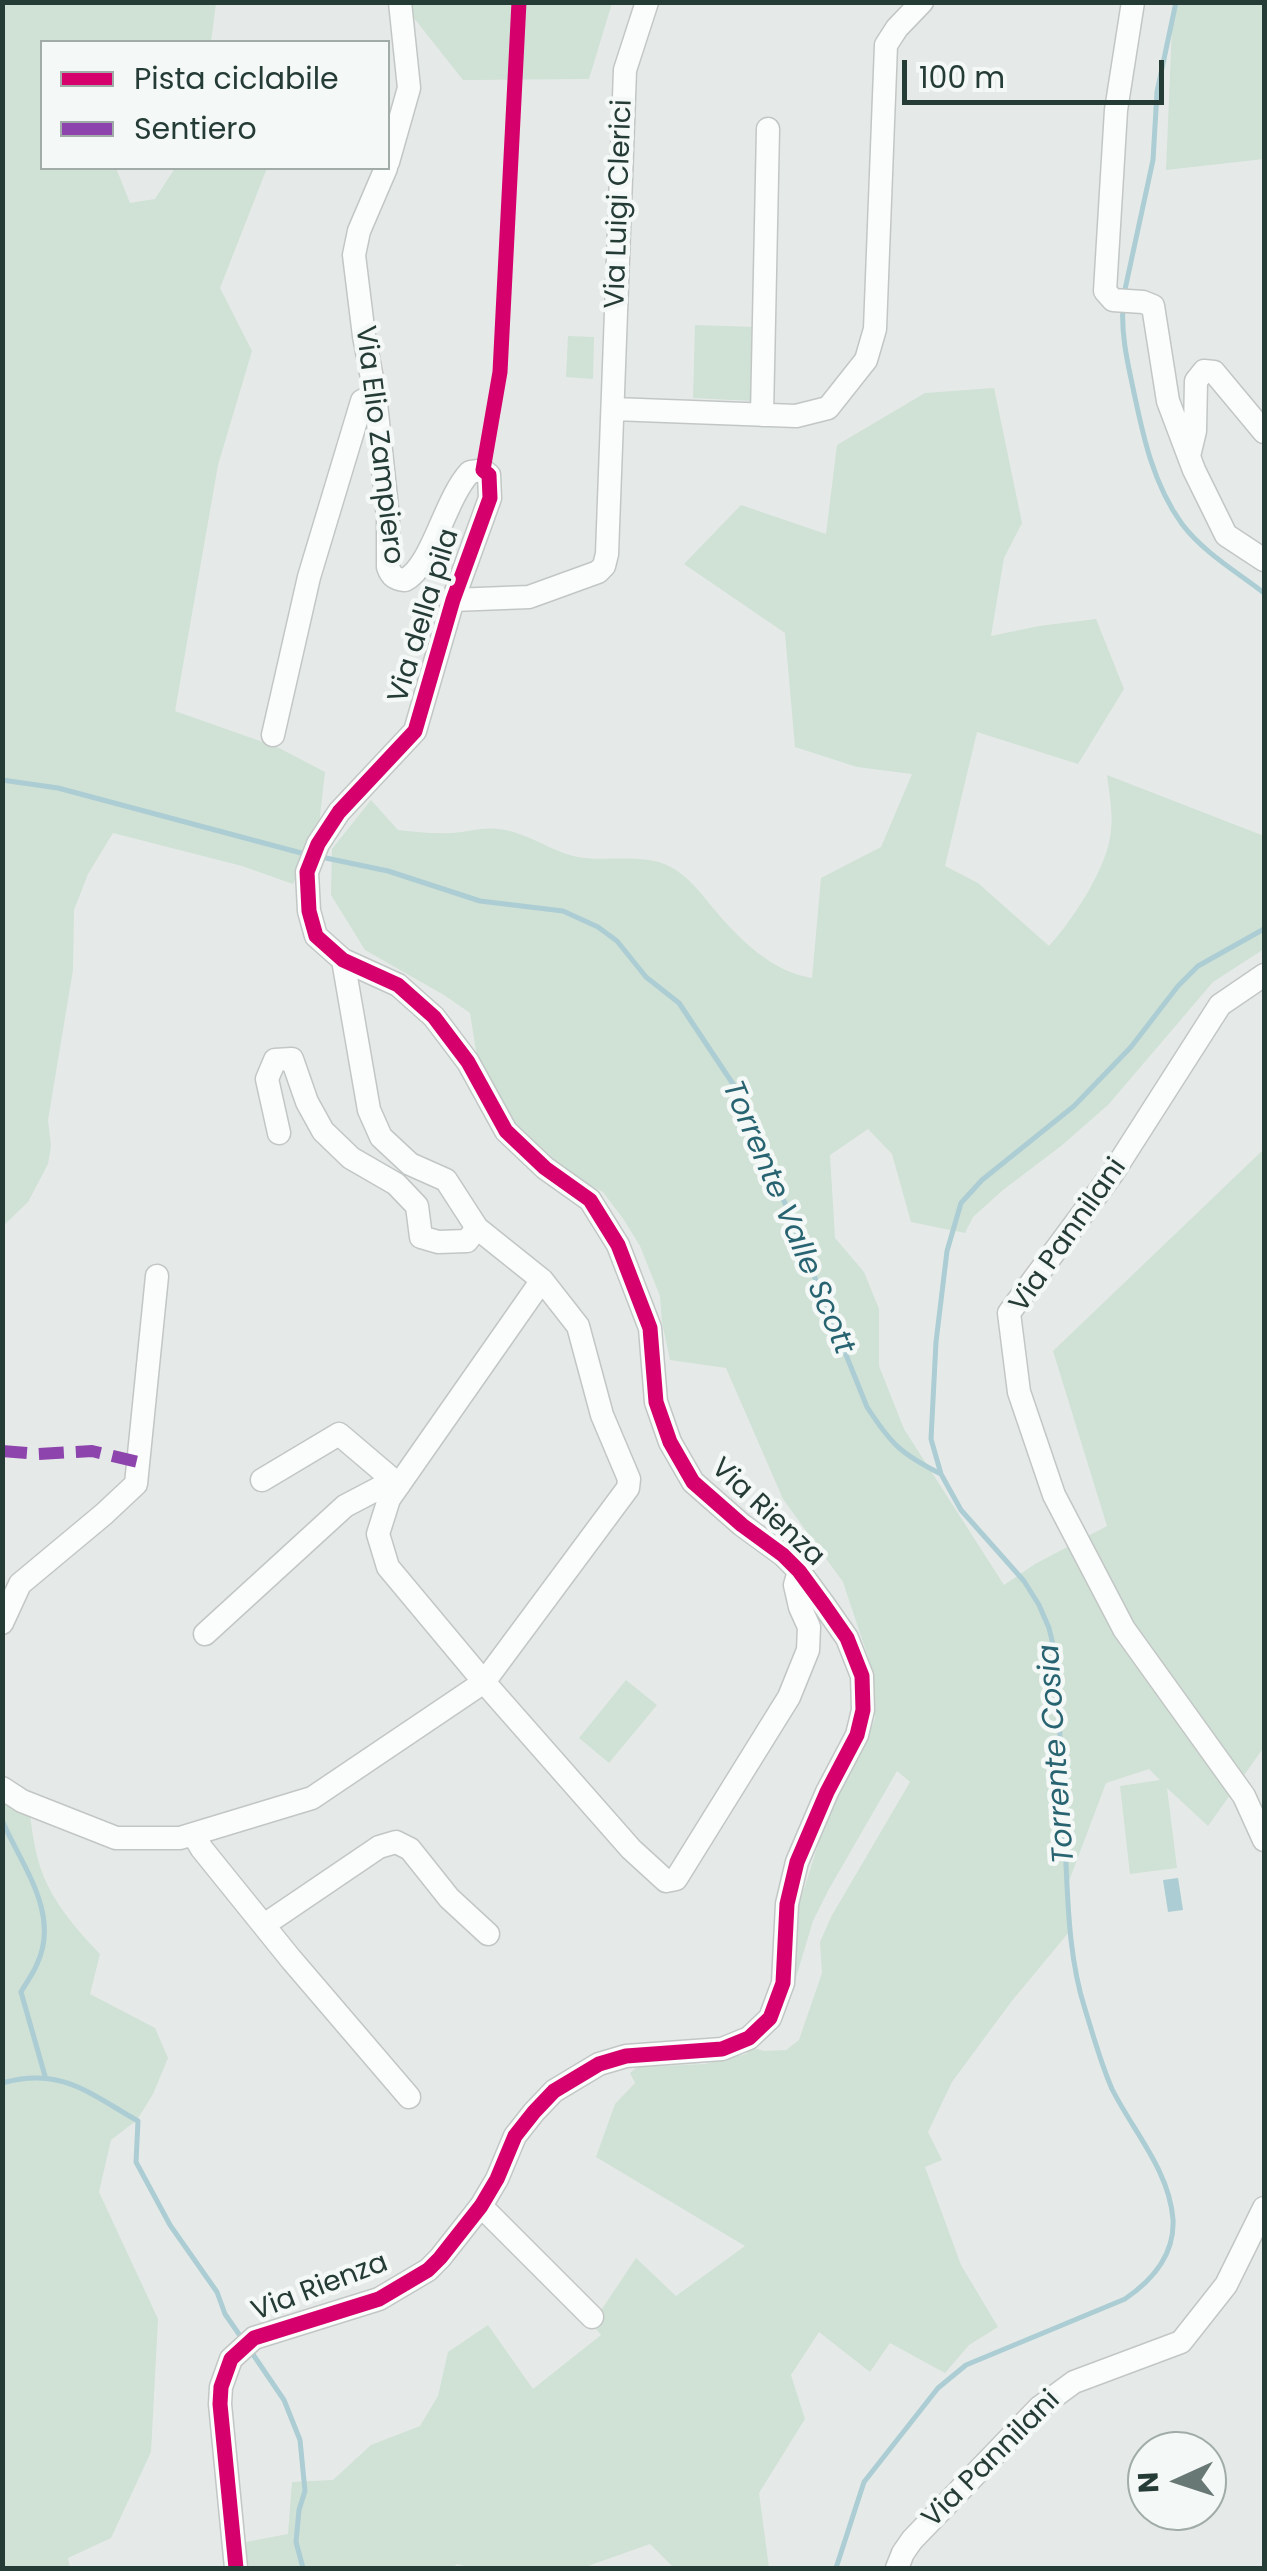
<!DOCTYPE html>
<html>
<head>
<meta charset="utf-8">
<style>
	body { margin:0 }
	#map { position:relative; width:1267px; height:2571px; overflow:hidden; background:#e5eae8; font-family:Poppins,sans-serif }
	canvas { display:block }
	.frame { position:absolute; inset:0; border:5px solid #253b35; pointer-events:none }
	.legend { position:absolute; left:40px; top:40px; width:350px; height:130px; box-sizing:border-box; background:#f4f8f6; border:2px solid #a1aca9; margin:0; padding:12px 18px; list-style:none; font-size:30px; color:#253b35 }
	.legend li { display:flex; align-items:center; gap:20px; height:50px }
	.legend b { width:50px; border:2px solid #a1aca9 }
	.north { position:absolute; left:1127px; top:2431px; width:100px; height:100px; box-sizing:border-box; background:#f4f8f6; border:2px solid #a1aca9; border-radius:50%; rotate:267deg; font-size:28px; font-weight:700; line-height:40px; text-align:center; color:#253b35 }
	.north::after { content:''; display:block; margin:auto; width:35px; height:45px; background:#687874; clip-path:polygon(50% 0,100% 100%,50% 72%,0 100%) }
	.scale { position:absolute; left:902px; top:60px; width:262px; height:45px; box-sizing:border-box; border:5px solid #253b35; border-top:0; padding-left:12px; font-size:30px; line-height:35px; white-space:nowrap; color:#253b35; -webkit-text-stroke:8px #f4f8f6; paint-order:stroke }
</style>
</head>
<body>
<div id="map">
<canvas width="1267" height="2571"></canvas>
<div class="frame"></div>
<ul class="legend">
<li><b style="height:12px;background:#d6006c"></b>Pista ciclabile</li>
<li><b style="height:12px;background:#8e44ad"></b>Sentiero</li>
</ul>
<div class="north">N</div>
<div class="scale">100 m</div>
</div>
<script>
const g = document.querySelector('canvas').getContext('2d');
g.lineJoin = 'round';
function paint(path, color) {
  g.fillStyle = color;
  g.fill(path, 'evenodd');
}
function stroke(path, color, width, dash) {
  g.strokeStyle = color;
  g.lineWidth = width;
  g.lineCap = dash ? 'butt' : 'round';
  g.setLineDash(dash || []);
  g.stroke(path);
}
function drawText(font, color, halo, rows, align = 'center') {
  g.font = font + ' Poppins,sans-serif';
  g.lineWidth = 9;
  g.setLineDash([]);
  g.textBaseline = 'middle';
  g.strokeStyle = halo;
  g.fillStyle = color;
  for (const [text, x, y, turn = 0] of rows) {
    g.save();
    g.translate(x, y);
    g.rotate((+turn || 0) * Math.PI / 180);
    g.textAlign = isNaN(turn) ? turn : align;
    if (halo) g.strokeText(text, 0, 0);
    g.fillText(text, 0, 0);
    g.restore();
  }
}
const green = new Path2D(`
	M3,3H216L211,42H42V168H116L130,203L155,199L175,168H267L220,288L252,351L218,465L175,711L277,747L325,772L318,833L293,884L242,866L113,833L88,874L74,910L73,970L48,1120L51,1146L48,1164L28,1202L3,1226Z
	M402,3H612L589,79L463,80Z
	M1173,3H1264V159L1166,170Z
	M695,325L755,327L753,401L693,398Z
	M568,336L594,337L593,379L566,377Z
	M994,388L1022,523L1004,558L991,636L1039,626L1096,619L1124,689L1078,764L977,732L945,866L978,883L1049,946C1073,920 1109,865 1111,830C1113,811 1109,793 1107,775L1264,836V949L1213,982L1108,1105L1061,1146L1003,1190L973,1217L965,1233L911,1222L892,1154L868,1129L830,1155L835,1238L864,1272L879,1309V1366L904,1429L1004,1585L1035,1564L1107,1526L1053,1351L1264,1149V1747L1208,1826L1167,1788L1177,1868L1130,1874L1120,1786L1160,1780L1149,1769L1106,1783L1066,1889L1069,1932L1011,2002L952,2082L928,2132L942,2160L925,2167L961,2265L998,2327L969,2345L945,2373L890,2343L870,2372L819,2332L791,2375L805,2419L759,2493L769,2568H674L650,2544L585,2567L572,2568H472L457,2564L452,2568H248L246,2542L288,2534L292,2482L333,2480L371,2445L420,2426L438,2396L448,2352L488,2325L533,2389L601,2335L592,2324L636,2258L676,2296L745,2246L596,2157L615,2104L635,2083L630,2073L637,2067L705,2064L746,2054L751,2047L764,2051L786,2050L799,2040L822,1973L820,1942L831,1917L910,1782L897,1771L829,1889L813,1921L792,1991L799,1905L825,1822L865,1745L875,1718L872,1669L843,1582L783,1499L726,1368L670,1360L662,1322L660,1296L640,1246L624,1220L603,1192L583,1182L535,1147L511,1118L477,1057L470,1013L444,995L365,950L331,895L332,849L371,800L398,830C416,832 434,834 452,833C467,832 483,827 498,829C530,832 554,855 585,858C612,861 643,854 669,866C687,875 701,893 713,908C739,939 772,972 812,978L821,878L881,847L912,774L857,767L795,747L785,633L684,564L741,505L826,534L837,445L925,393Z
	M626,1680L657,1705L609,1763L579,1738Z
	M2,1784L28,1800C31,1821 33,1843 39,1863C49,1898 75,1928 100,1954L90,1994L155,2028L168,2058L153,2094L137,2120L111,2140L99,2192L158,2319L151,2452L111,2538L68,2558L70,2568H3Z`);
const water = new Path2D(`
	M1178,1878L1183,1910L1168,1912L1163,1880Z`);
const stream = new Path2D(`
	M1124,294L1153,160L1157,92L1176,2
	M1123,305C1121,334 1127,360 1133,388C1143,436 1153,484 1182,524C1203,552 1237,572 1264,593
	M2,780L58,788L305,854
	M321,857L388,871L480,901L563,911L598,927L617,941L646,977L679,1003L743,1099L867,1407C891,1444 901,1454 941,1474
	M2,1820C21,1865 61,1913 37,1964C33,1974 26,1983 21,1992L45,2076
	M2,2083C61,2066 90,2094 138,2121L136,2162L170,2225L217,2292L225,2314L243,2340
	M250,2350L284,2400L300,2440L305,2491L299,2510L296,2542L303,2568
	M836,2568L864,2482L938,2388L966,2365L1125,2299C1153,2280 1175,2255 1173,2219C1169,2170 1133,2131 1112,2089C1101,2064 1093,2035 1085,2009C1068,1956 1068,1899 1065,1844C1062,1783 1059,1722 1057,1661L1049,1628L1039,1605L1024,1581L961,1510L941,1474L931,1439L936,1342L947,1251L961,1203L982,1180L1074,1106L1131,1047L1178,986L1198,966L1264,929`);
const minor = new Path2D(`
	M1133,2L1116,110L1105,291L1113,300L1143,302L1153,306L1168,401L1194,470L1226,535L1264,560
	M388,162L409,88L400,2
	M614,409L796,416L828,408L866,360L875,329L886,45L897,28L922,2
	M762,415L768,129
	M1189,456L1195,431L1196,381L1204,371L1214,372L1264,432
	M453,600L529,597L598,572L604,566L607,554L625,70L647,2
	M273,735L309,577L362,401L375,394
	M1264,975L1220,1005L1112,1174L1009,1313L1019,1392L1054,1495L1124,1629L1244,1796L1264,1840
	M279,1133L267,1079L275,1060L292,1059L307,1102L323,1131L351,1158L396,1184L417,1206L421,1237L438,1242L467,1241L477,1228L446,1180L410,1164L381,1137L369,1110L343,960
	M477,1228L542,1280L389,1499L378,1534L388,1567L484,1682L631,1849L666,1881L676,1879L789,1697L808,1650L809,1627L800,1607L795,1585L799,1571
	M262,1480L339,1434L399,1485
	M2,1623L20,1584L104,1514L136,1484L157,1276
	M205,1634L345,1506L385,1485H399
	M2,1788L22,1801L116,1838H180L312,1798L484,1682L628,1488L629,1479L602,1415L578,1326L542,1280
	M193,1834L202,1849L290,1958L409,2097
	M264,1925L379,1847L396,1842L410,1849L449,1898L488,1934
	M481,2206L592,2317
	M236,2568L220,2404L221,2387L231,2359L254,2338L379,2299L428,2270L440,2258L481,2206L497,2179L515,2136L534,2112L554,2091L599,2064L626,2056L722,2049L749,2038L770,2018L783,1983L787,1904L797,1862L827,1792L857,1735L863,1710L862,1676L847,1638L824,1605L799,1571L783,1555L742,1525L693,1482L670,1442L656,1402L650,1328L618,1245L590,1200L545,1168L506,1131L468,1062L434,1017L398,985L343,960L316,936L309,911L307,872L318,844L339,812L415,731L453,600L490,498L489,475L483,470L470,472C444,500 433,565 405,580C395,579 391,576 388,567V517L375,394L364,336L354,255L359,231L386,168
	M897,2568L903,2553L912,2540L1040,2407L1074,2382L1181,2342L1226,2285L1264,2208`);
const quiet = new Path2D(`
	M2,1451L38,1454L92,1451L138,1462`);
const cycleway = new Path2D(`
	M236,2568L220,2404L221,2387L231,2359L254,2338L379,2299L428,2270L440,2258L481,2206L497,2179L515,2136L534,2112L554,2091L599,2064L626,2056L722,2049L749,2038L770,2018L783,1983L787,1904L797,1862L827,1792L857,1735L863,1710L862,1676L847,1638L824,1605L799,1571L783,1555L742,1525L693,1482L670,1442L656,1402L650,1328L618,1245L590,1200L545,1168L506,1131L468,1062L434,1017L398,985L343,960L316,936L309,911L307,872L318,844L339,812L415,731L453,600L490,498L489,475L483,470L500,372L519,2`);
const streetNames = [
	["Via Luigi Clerici",620,204,-88],
	["Via Elio Zampiero",378,445,83],
	["Via della pila",425,616,-73],
	["Via Pannilani",1069,1236,-55],
	["Via Rienza",767,1513,43],
	["Via Rienza",320,2288,-21],
	["Via Pannilani",992,2460,-45]
];
const waterNames = [
	["Torrente Valle Scott",787,1218,67],
	["Torrente Cosia",1058,1754,-94]
];
paint(green, '#d0e1d6');
paint(water, '#abcdd3');
stroke(stream, '#abcdd3', 5);
stroke(minor, '#c2c7c5', 25);
stroke(minor, '#fbfcfc', 22);
stroke(quiet, '#8e44ad', 12, [25, 12]);
stroke(cycleway, '#d6006c', 15);
drawText('28px', '#253b35', '#f4f8f6', streetNames);
drawText('italic 30px', '#276370', '#f4f8f6', waterNames);
</script>
</body>
</html>
